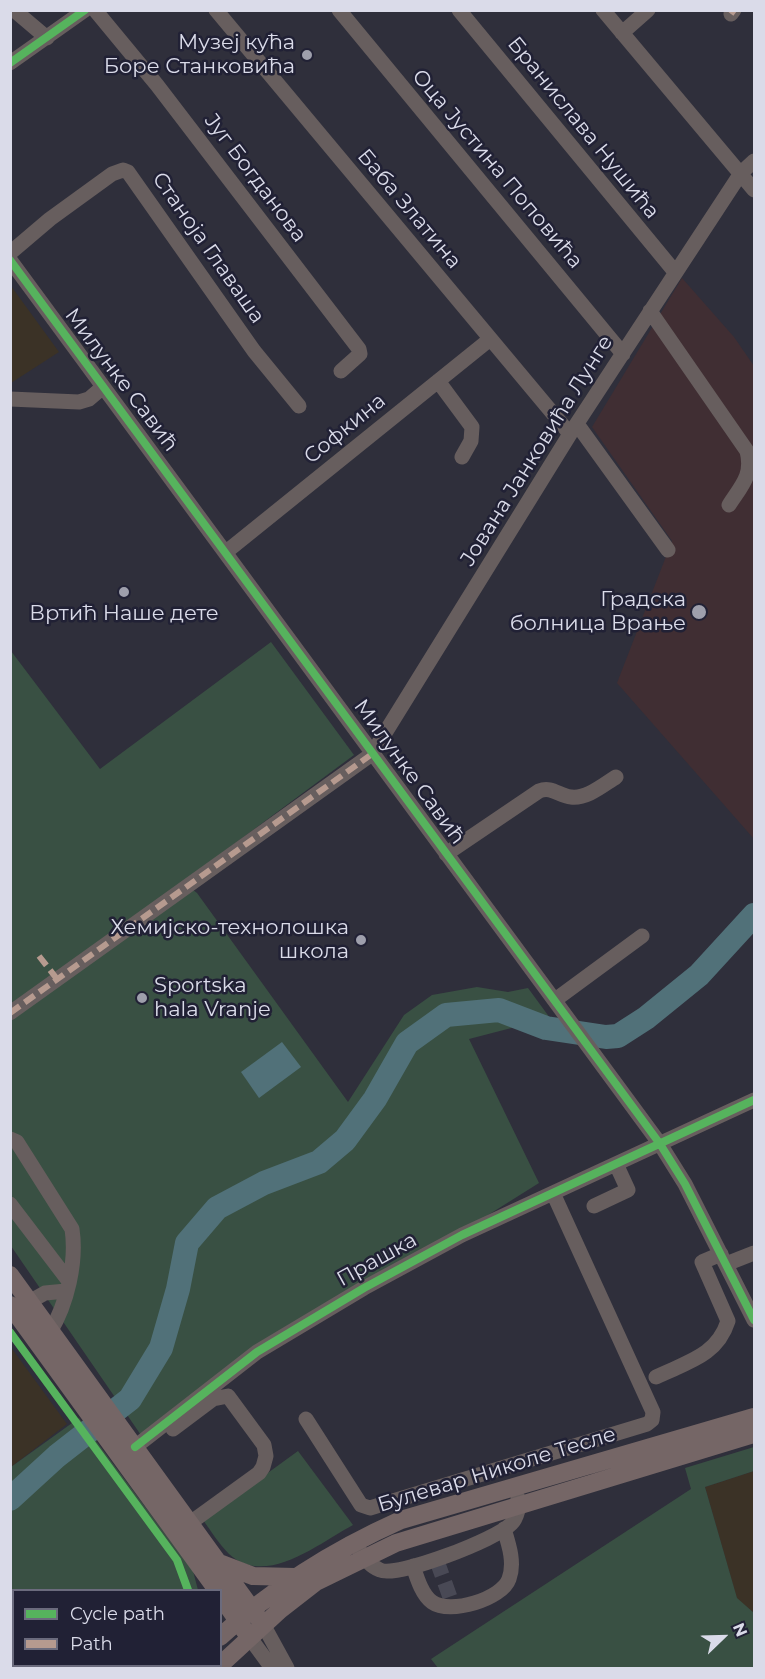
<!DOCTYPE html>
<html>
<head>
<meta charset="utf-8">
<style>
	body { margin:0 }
	#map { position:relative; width:765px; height:1679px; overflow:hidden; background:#2f2f3b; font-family:Montserrat,sans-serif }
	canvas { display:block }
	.frame { position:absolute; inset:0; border:12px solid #dadbe9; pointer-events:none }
	.legend { position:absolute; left:12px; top:1589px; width:210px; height:78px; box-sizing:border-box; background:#212135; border:2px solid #6b6b7d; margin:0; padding:8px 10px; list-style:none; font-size:18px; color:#dadbe9 }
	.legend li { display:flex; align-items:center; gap:12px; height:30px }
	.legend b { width:30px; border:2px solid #6b6b7d }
	.north { position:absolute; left:693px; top:1607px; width:60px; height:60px; -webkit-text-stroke:4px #212135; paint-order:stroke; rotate:67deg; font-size:16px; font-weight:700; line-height:24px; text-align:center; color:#dadbe9 }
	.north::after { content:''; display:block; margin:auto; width:21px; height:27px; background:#dadbe9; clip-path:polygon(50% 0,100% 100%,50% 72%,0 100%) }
</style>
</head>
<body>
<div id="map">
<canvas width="765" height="1679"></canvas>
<div class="frame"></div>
<ul class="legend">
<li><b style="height:8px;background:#56b35d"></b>Cycle path</li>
<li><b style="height:8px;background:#b69a8f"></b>Path</li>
</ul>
<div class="north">N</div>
</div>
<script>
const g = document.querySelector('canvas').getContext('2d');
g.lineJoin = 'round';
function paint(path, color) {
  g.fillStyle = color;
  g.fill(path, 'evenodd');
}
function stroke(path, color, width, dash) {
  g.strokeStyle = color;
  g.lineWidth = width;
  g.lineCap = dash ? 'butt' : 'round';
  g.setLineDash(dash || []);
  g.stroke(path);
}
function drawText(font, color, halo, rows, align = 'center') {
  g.font = font + ' Montserrat,sans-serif';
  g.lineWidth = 5;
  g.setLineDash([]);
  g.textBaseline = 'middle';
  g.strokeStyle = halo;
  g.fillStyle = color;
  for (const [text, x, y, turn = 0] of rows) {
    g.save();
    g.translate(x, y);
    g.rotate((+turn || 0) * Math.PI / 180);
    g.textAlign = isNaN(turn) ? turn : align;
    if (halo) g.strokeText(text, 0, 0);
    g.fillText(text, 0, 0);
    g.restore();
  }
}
const industrial = new Path2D(`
	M11,286L59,352L11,383H10Z
	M10,1346L67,1424L11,1467H10Z
	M754,1471V1613L737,1599L705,1487Z`);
const medical = new Path2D(`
	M682,278L734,337L754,366V839L617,683L672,541L592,427Z`);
const green = new Path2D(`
	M271,642L354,755L183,882L197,893L348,1102L404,1015L432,995L477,987L508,992L528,988L550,1018L469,1039L539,1183L227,1379L145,1441L11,1246V651L100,769Z
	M79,1418L193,1571L198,1590H14V1666H174L171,1668H11V1467Z
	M754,1447V1471L705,1487L737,1598L754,1613V1668H438L431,1659L691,1489L685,1468Z
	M298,1451L353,1525C319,1543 266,1588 229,1554C219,1544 211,1531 203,1520Z`);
const water = new Path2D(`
	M282,1042L301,1067L259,1098L241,1072Z`);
const river = new Path2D(`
	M10,1499L57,1456L130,1399L161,1348L178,1289L187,1243L217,1208L264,1183L319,1162L345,1140L375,1099L407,1043L446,1015L499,1010L546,1028L606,1037L618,1036L646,1018L699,975L754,915`);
const minorTunnel = new Path2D(`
	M437,1561L451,1600`);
const minor = new Path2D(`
	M14,10L47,38
	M95,10L157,85L359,349L360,354L341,371
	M216,10L570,434
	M339,10L623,354
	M459,10L675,272
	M603,10L754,190
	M731,14L734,10
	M622,33L648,10
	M10,63L85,10
	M10,253L50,219L112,174L123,170L128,172L254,351L299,406
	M10,260L660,1144L685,1184L754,1320
	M650,311L747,451C753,475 742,485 729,505
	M438,381L472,427L471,441L462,457
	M10,399L79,402L89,399L103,387
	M577,424L668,550
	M226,552L489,340
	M446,854L539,791C552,786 559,796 571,797C587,799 603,785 616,777
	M555,1000L642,936
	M10,1013L372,754L570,434L741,173L754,161
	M10,1139L17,1142L72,1229C77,1262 67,1304 50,1332
	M10,1204L68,1280
	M594,1206L628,1190L616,1164
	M726,1264L754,1253
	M29,1302L45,1293L66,1291
	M656,1377C687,1362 717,1356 728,1321L702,1262L721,1254
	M306,1419L361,1505L370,1508L647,1424L652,1420L653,1412L553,1193
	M173,1429L213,1399L228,1396L264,1445L266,1456L263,1467L259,1473L190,1523
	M135,1447L257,1352L364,1288L462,1235L754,1100
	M360,1551C363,1558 372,1567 380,1570C397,1578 497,1539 511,1524C517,1518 520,1506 518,1498
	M413,1566C417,1578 422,1595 432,1602C450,1615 502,1599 509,1579C515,1563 509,1545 504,1529
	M264,1626L287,1668
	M250,1638L272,1668`);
const major = new Path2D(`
	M10,1275L259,1619
	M10,1305L217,1590
	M219,1563L253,1576L295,1577
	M220,1595L245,1631
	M220,1637C274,1587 334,1550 401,1520L754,1417
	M187,1668L190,1666
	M217,1668L280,1610L316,1582L396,1543L754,1434`);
const quiet = new Path2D(`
	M731,14L734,10
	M39,956L57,979
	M10,1013L372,754`);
const cycleway = new Path2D(`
	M10,63L85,10
	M10,260L660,1144L685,1184L754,1320
	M10,1332L177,1560L188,1590
	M135,1447L257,1352L364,1288L462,1235L754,1100`);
const markers = [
	[307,55,6,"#9e9fac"],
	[124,592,6,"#9e9fac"],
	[699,612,8,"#9e9fac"],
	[361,940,6,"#9e9fac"],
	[142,998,6,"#9e9fac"]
];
const poiNames = [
	["Музеј кућа",295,43],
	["Боре Станковића",295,67],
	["Градска",686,600],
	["болница Врање",686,624],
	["Вртић Наше дете",124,614,"center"],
	["Хемијско-технолошка",349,928],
	["школа",349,952],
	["Sportska",154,986,"left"],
	["hala Vranje",154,1010,"left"]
];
const streetNames = [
	["Бранислава Нушића",583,128,51],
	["Оца Јустина Поповића",497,169,50],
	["Југ Богданова",255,178,53],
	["Баба Златина",409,209,50],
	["Станоја Главаша",208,248,55],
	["Милунке Савић",121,380,53],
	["Софкина",345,429,-39],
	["Јована Јанковића Лунге",537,451,-58],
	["Милунке Савић",409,772,54],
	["Прашка",377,1260,-29],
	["Булевар Николе Тесле",497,1470,-17]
];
paint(industrial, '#3b3226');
paint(medical, '#402e33');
paint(green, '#395043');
paint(water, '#517179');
stroke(river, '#517179', 24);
stroke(minorTunnel, '#494955', 15, [15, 8]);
stroke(minor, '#675e5e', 15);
stroke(major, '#756666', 18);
stroke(quiet, '#b69a8f', 6, [12, 6]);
stroke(cycleway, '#56b35d', 8);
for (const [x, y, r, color] of markers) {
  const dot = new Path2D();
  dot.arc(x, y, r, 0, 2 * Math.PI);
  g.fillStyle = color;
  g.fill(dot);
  stroke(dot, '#212135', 2);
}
drawText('21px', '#dadbe9', '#212135', poiNames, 'right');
drawText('21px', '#dadbe9', '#212135', streetNames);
</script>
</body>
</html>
